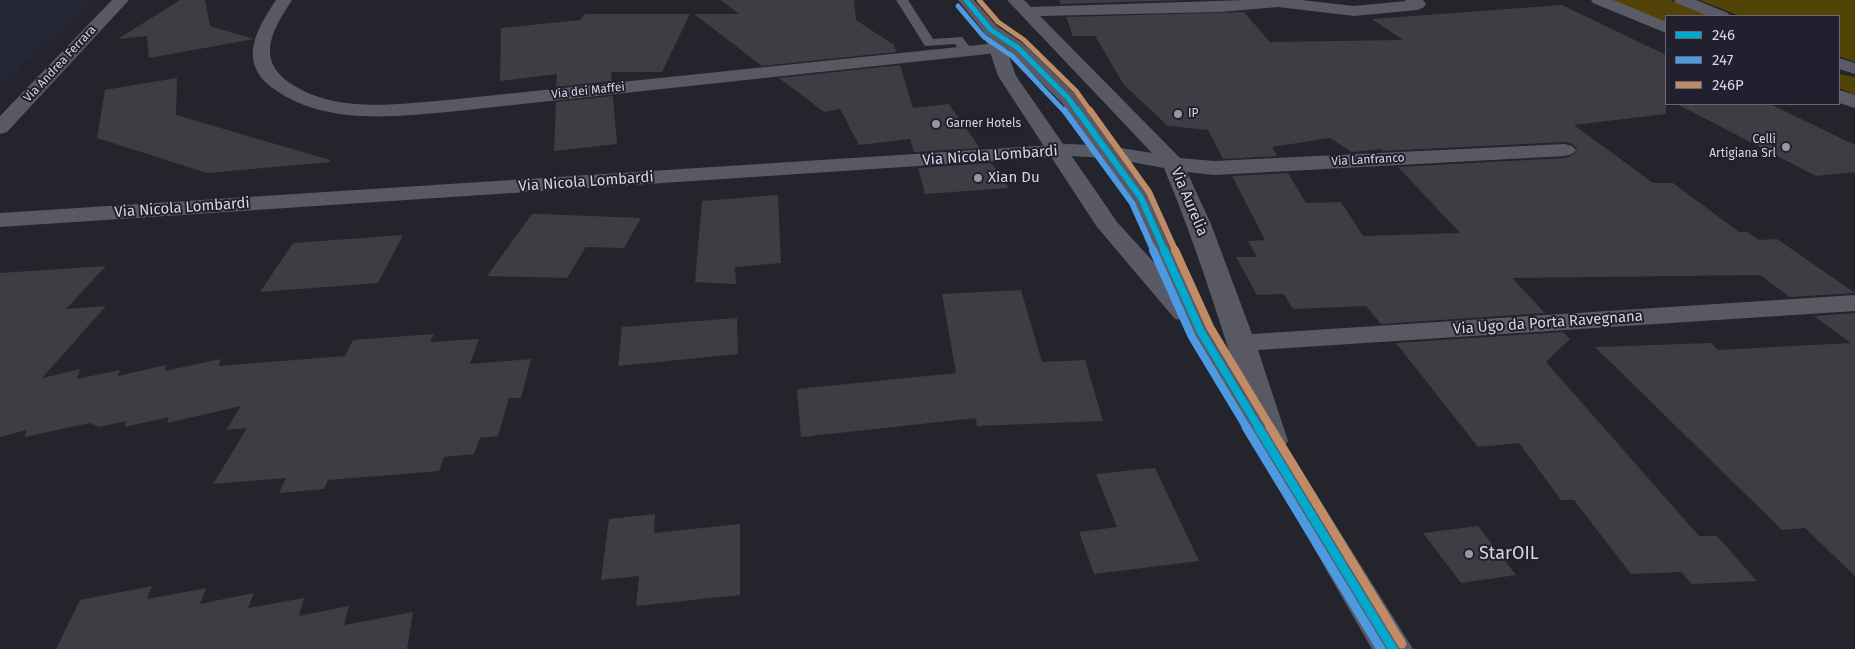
<!DOCTYPE html>
<html>
<head>
<meta charset="utf-8">
<style>
	body { margin:0 }
	#map { position:relative; width:1855px; height:649px; overflow:hidden; background:#24242c; font-family:"Fira Sans",sans-serif }
	canvas { display:block }
	.legend { position:absolute; left:1665px; top:15px; width:175px; height:90px; box-sizing:border-box; background:#20202f; border:1px solid #696976; margin:0; padding:6px 9px; list-style:none; font-size:15px; color:#d6d6e1 }
	.legend li { display:flex; align-items:center; gap:10px; height:25px }
	.legend b { width:25px; border:1px solid #696976 }
</style>
</head>
<body>
<div id="map">
<canvas width="1855" height="649"></canvas>
<ul class="legend">
<li><b style="height:6px;background:#00a9ce"></b>246</li>
<li><b style="height:6px;background:#4c9ae2"></b>247</li>
<li><b style="height:6px;background:#c18c65"></b>246P</li>
</ul>
</div>
<script>
const g = document.querySelector('canvas').getContext('2d');
g.lineJoin = 'round';
function paint(path, color) {
  g.fillStyle = color;
  g.fill(path, 'evenodd');
}
function stroke(path, color, width, dash) {
  g.strokeStyle = color;
  g.lineWidth = width;
  g.lineCap = dash ? 'butt' : 'round';
  g.setLineDash(dash || []);
  g.stroke(path);
}
function drawText(font, color, halo, rows, align = 'center') {
  g.font = font + ' "Fira Sans",sans-serif';
  g.lineWidth = 4;
  g.setLineDash([]);
  g.textBaseline = 'middle';
  g.strokeStyle = halo;
  g.fillStyle = color;
  for (const [text, x, y, turn = 0] of rows) {
    g.save();
    g.translate(x, y);
    g.rotate((+turn || 0) * Math.PI / 180);
    g.textAlign = isNaN(turn) ? turn : align;
    if (halo) g.strokeText(text, 0, 0);
    g.fillText(text, 0, 0);
    g.restore();
  }
}
const built = new Path2D(`
	M0,0H93L0,87Z`);
const green = new Path2D(`
	M1611,0H1670L1711,16H1666V23Z
	M1699,0H1855V62L1839,56V16H1740Z
	M1839,74L1855,77V95L1839,88Z`);
const building = new Path2D(`
	M180,0H205L210,26L254,39L149,58L147,36L118,39Z
	M721,0H854L856,20L894,45L896,52L762,66L694,14H739Z
	M1059,0H1188L1061,4Z
	M1562,5L1666,55V114L1574,125L1653,183H1673L1739,232H1747L1759,240L1777,239L1855,293L1790,297L1760,275L1512,278L1545,313L1381,324L1366,306L1293,309L1284,294L1257,295L1236,257H1257L1248,241L1265,240L1232,176L1288,173L1306,203L1341,202L1363,236L1460,233L1398,167L1565,158L1573,155L1577,149L1573,144L1565,142L1383,151L1382,149L1352,152L1330,138L1272,147L1277,156L1223,159L1208,130L1168,126L1124,85L1095,36H1073L1066,17L1244,12L1270,42L1403,40L1372,19Z
	M585,14H690L662,72H611L612,81L556,87L557,74L500,81L501,28L580,20Z
	M900,65L913,108L949,104L980,148L914,152L910,139L859,145L840,109L824,112L779,78Z
	M177,78L176,115L330,160V162L207,173L97,138L105,90Z
	M613,96L617,144L554,151L556,102Z
	M1677,104H1770L1855,145V172L1816,176Z
	M991,163L1009,188L925,194L918,168Z
	M778,195L781,263L735,267L736,284L695,282L702,201Z
	M532,214H540L641,218L624,248L586,247L567,278L487,276Z
	M403,235L378,283L260,292L293,243Z
	M106,266L66,309L106,306L42,378L80,369L77,379L120,370L118,376L166,365L165,371L220,359L219,366L345,356L353,340L434,334L430,342L479,339L470,364L531,359L521,398H509L498,436L480,438L474,454L444,457L439,471L328,480L324,489L279,493L286,478L213,484L247,428L226,430L241,406L167,423L169,417L125,427L126,421L99,427L90,423L24,437L27,430L0,437V273Z
	M1021,290L1042,362L1085,360L1103,421L977,426L976,418L801,437L797,389L956,373L942,294Z
	M1855,313V576L1805,528L1782,530L1595,347L1711,343L1718,350L1851,343L1814,316Z
	M737,318L738,354L618,366L622,327Z
	M1563,332L1570,339L1546,362L1699,536H1717L1757,581L1692,584L1681,572L1631,574L1574,500H1561L1519,443L1478,447L1396,343Z
	M1155,468L1199,561L1094,574L1079,532L1117,527L1096,474Z
	M655,514L654,533L740,524V595L636,606L639,576L601,580L609,519Z
	M1478,526L1516,575L1461,583L1423,533Z
	M152,586L147,599L206,588L200,604L254,593L248,608L304,598L299,616L349,606L344,625L413,612L407,649H56L80,600Z`);
const lane = new Path2D(`
	M896,0H908L933,39L962,37L973,51L972,54H962L955,44L925,46Z`);
const street = new Path2D(`
	M112,0H129L7,132L0,134V116Z
	M276,0H292C273,29 255,59 290,83C336,114 396,104 448,100L997,43L1003,44L1006,48L1003,52L997,53L448,112C390,117 325,125 274,89C237,63 256,30 276,0Z
	M1007,0H1024L1031,7L1246,0H1301L1354,6L1406,1L1405,0H1423L1426,4L1423,8L1417,10L1354,16L1278,7L1220,12L1040,16L1180,158L1214,161L1565,144L1572,146L1576,150L1572,154L1565,156L1214,175L1187,172L1211,224L1252,334L1855,295V311L1258,350L1288,441L1283,449L1272,452L1261,449L1256,441C1229,349 1201,257 1164,168L1109,158L1069,156L0,227V213L1069,144L1109,146L1152,153Z`);
const secondary = new Path2D(`
	M1591,0H1613L1666,22V33L1593,3Z
	M1674,0H1696L1728,13L1730,16H1708L1676,3Z
	M1839,58L1855,63V74L1839,69Z
	M1839,90L1855,95V108L1839,103Z`);
const primary = new Path2D(`
	M958,0H974L997,26L1024,44L1075,94L1152,198L1215,332L1413,649H1372L1182,320L1175,319L1097,227L998,76L983,31ZM1006,48L1061,102L1130,198L1160,269L1117,222L1091,184L1016,76Z`);
const bus1Far3 = new Path2D(`
	M966,0L991,30L1018,48L1068,98L1078,112`);
const bus1Far2 = new Path2D(`
	M1077,110L1141,198L1165,252`);
const bus1Far1 = new Path2D(`
	M1164,250L1201,332L1259,428`);
const bus1 = new Path2D(`
	M1258,427L1393,649`);
const bus2Far3 = new Path2D(`
	M958,6L984,37L1012,56L1065,112`);
const bus2Far2 = new Path2D(`
	M1064,110L1132,203L1154,252`);
const bus2Far1 = new Path2D(`
	M1153,250L1192,337L1247,428`);
const bus2 = new Path2D(`
	M1246,427L1381,649`);
const bus3Far3 = new Path2D(`
	M979,0L998,22L1024,40L1076,91L1091,112`);
const bus3Far2 = new Path2D(`
	M1090,110L1149,192L1176,252`);
const bus3Far1 = new Path2D(`
	M1175,250L1210,327L1271,428`);
const bus3 = new Path2D(`
	M1270,427L1402,644`);
const markers = [
	[1178,114,5,"#9898a2"],
	[936,124,5,"#9898a2"],
	[1786,147,5,"#9898a2"],
	[978,178,5,"#9898a2"],
	[1469,554,5,"#9898a2"]
];
const farStreetnames = [
	["Via Andrea Ferrara",60,64,-47],
	["Via dei Maffei",588,91,-6],
	["Via Lanfranco",1368,160,-3]
];
const farPoinames = [
	["IP",1188,114],
	["Garner Hotels",946,124],
	["Celli",1776,140,"right"],
	["Artigiana Srl",1776,154,"right"]
];
const streetNames = [
	["Via Nicola Lombardi",990,156,-4],
	["Via Nicola Lombardi",586,182,-4],
	["Via Aurelia",1189,202,67],
	["Via Nicola Lombardi",182,208,-4],
	["Via Ugo da Porta Ravegnana",1548,323,-4]
];
const poiNames = [
	["Xian Du",988,178]
];
const nearPoinames = [
	["StarOIL",1479,554]
];
paint(built, '#262639');
paint(green, '#524307');
paint(building, '#3d3d43');
paint(lane, '#595963');
paint(street, '#595963');
paint(secondary, '#5b5b67');
paint(primary, '#5a5a67');
stroke(bus1Far3, '#00a9ce', 5);
stroke(bus1Far2, '#00a9ce', 6);
stroke(bus1Far1, '#00a9ce', 8);
stroke(bus1, '#00a9ce', 9);
stroke(bus2Far3, '#4c9ae2', 5);
stroke(bus2Far2, '#4c9ae2', 6);
stroke(bus2Far1, '#4c9ae2', 8);
stroke(bus2, '#4c9ae2', 9);
stroke(bus3Far3, '#c18c65', 5);
stroke(bus3Far2, '#c18c65', 6);
stroke(bus3Far1, '#c18c65', 8);
stroke(bus3, '#c18c65', 9);
for (const [x, y, r, color] of markers) {
  const dot = new Path2D();
  dot.arc(x, y, r, 0, 2 * Math.PI);
  g.fillStyle = color;
  g.fill(dot);
  stroke(dot, '#20202f', 2);
}
drawText('12px', '#d6d6e1', '#20202f', farStreetnames);
drawText('12px', '#d6d6e1', '#20202f', farPoinames, 'left');
drawText('15px', '#d6d6e1', '#20202f', streetNames);
drawText('15px', '#d6d6e1', '#20202f', poiNames, 'left');
drawText('18px', '#d6d6e1', '#20202f', nearPoinames, 'left');
</script>
</body>
</html>
